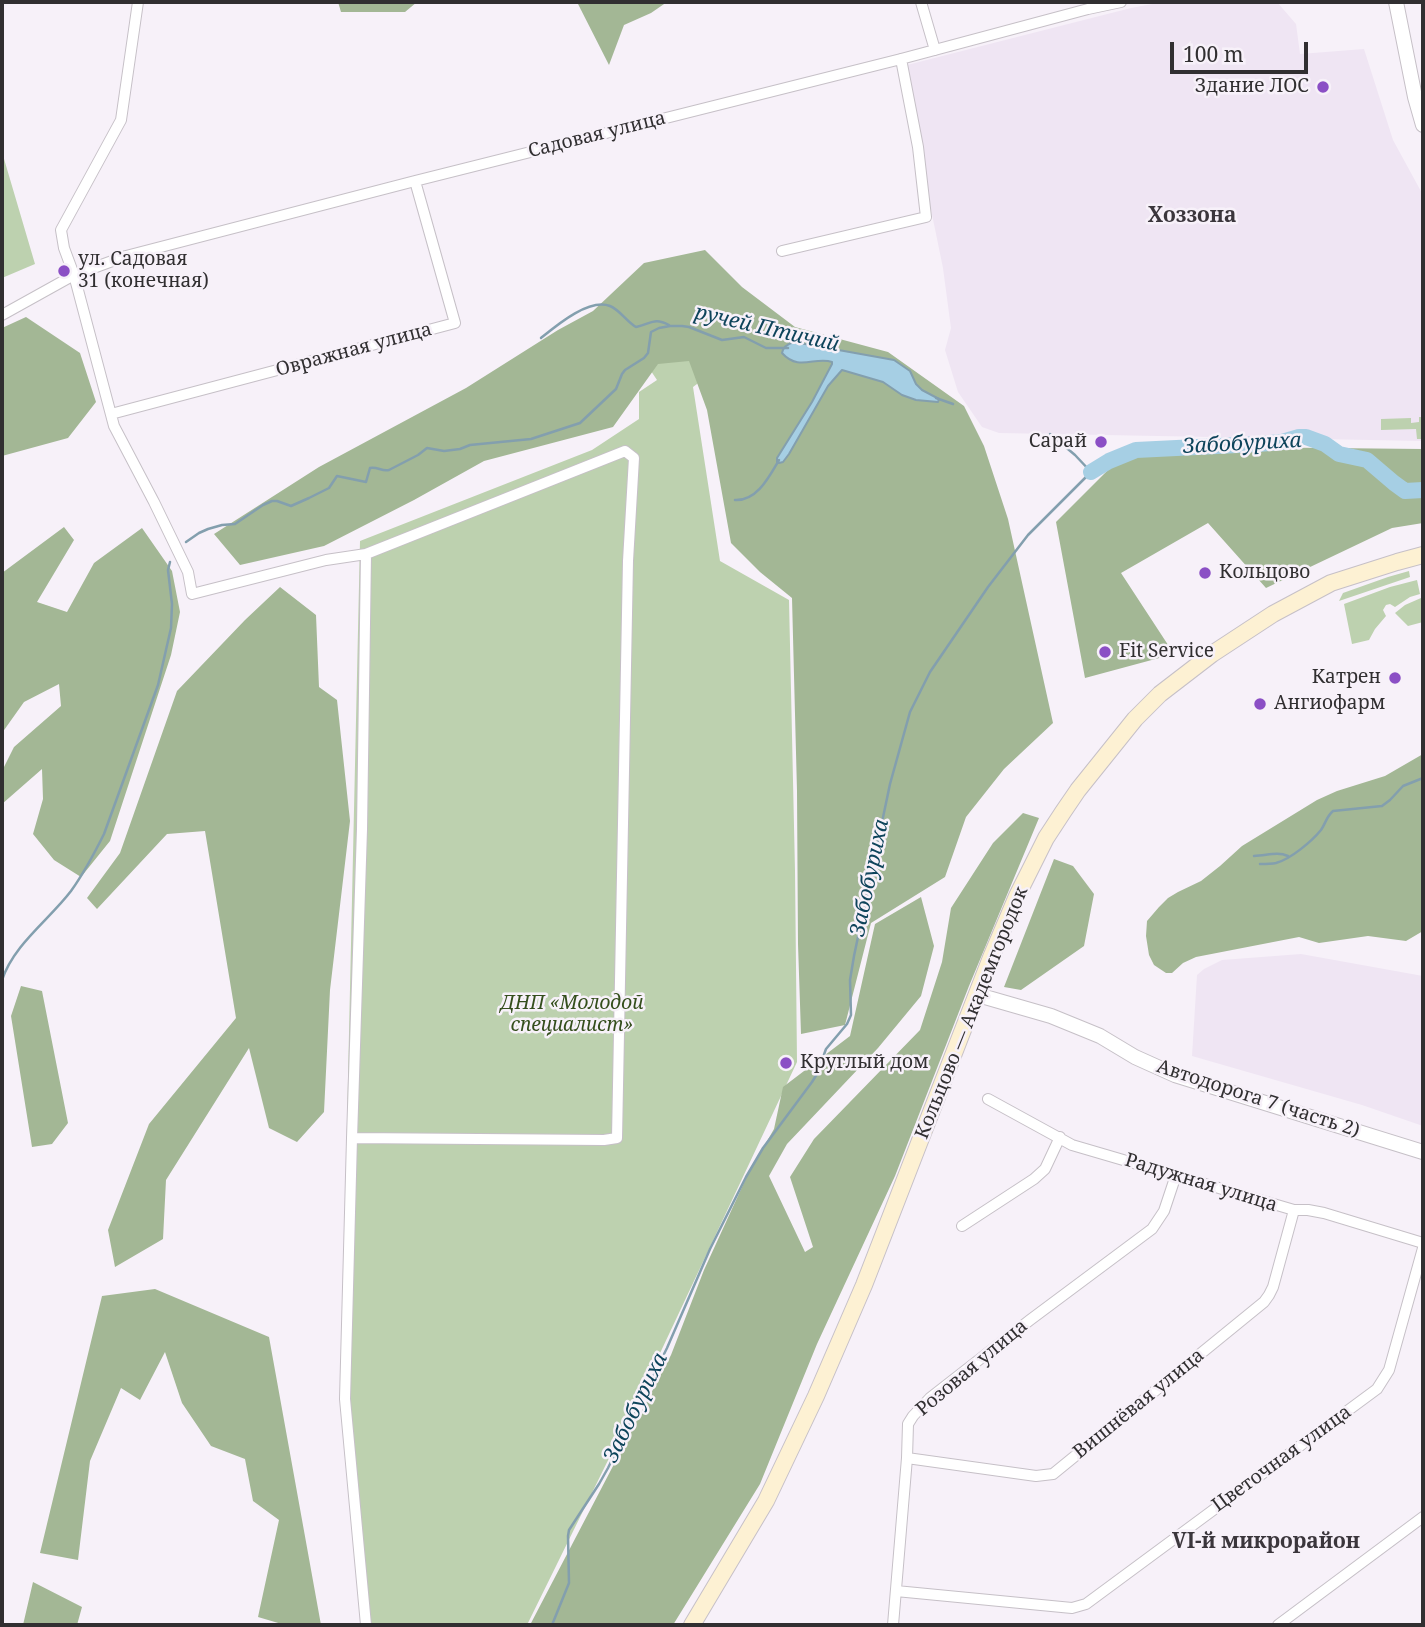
<!DOCTYPE html>
<html>
<head>
<meta charset="utf-8">
<style>
	body { margin:0 }
	#map { position:relative; width:1425px; height:1627px; overflow:hidden; background:#f7f1f9; font-family:"Noto Serif",serif }
	canvas { display:block }
	.frame { position:absolute; inset:0; border:4px solid #312f31; pointer-events:none }
	.scale { position:absolute; left:1170px; top:42px; width:138px; height:32px; box-sizing:border-box; border:4px solid #312f31; border-top:0; padding-left:9px; font-size:21px; line-height:24px; white-space:nowrap; color:#312f31; -webkit-text-stroke:5px #f7f1f9; paint-order:stroke }
</style>
</head>
<body>
<div id="map">
<canvas width="1425" height="1627"></canvas>
<div class="frame"></div>
<div class="scale">100 m</div>
</div>
<script>
const g = document.querySelector('canvas').getContext('2d');
g.lineJoin = 'round';
function paint(path, color) {
  g.fillStyle = color;
  g.fill(path, 'evenodd');
}
function stroke(path, color, width, dash) {
  g.strokeStyle = color;
  g.lineWidth = width;
  g.lineCap = dash ? 'butt' : 'round';
  g.setLineDash(dash || []);
  g.stroke(path);
}
function drawText(font, color, halo, rows, align = 'center') {
  g.font = font + ' "Noto Serif",serif';
  g.lineWidth = 5;
  g.setLineDash([]);
  g.textBaseline = 'middle';
  g.strokeStyle = halo;
  g.fillStyle = color;
  for (const [text, x, y, turn = 0] of rows) {
    g.save();
    g.translate(x, y);
    g.rotate((+turn || 0) * Math.PI / 180);
    g.textAlign = isNaN(turn) ? turn : align;
    if (halo) g.strokeText(text, 0, 0);
    g.fillText(text, 0, 0);
    g.restore();
  }
}
const built = new Path2D(`
	M1163,2H1277L1296,24L1300,54L1364,49L1393,140L1423,195V441L999,433L982,427L958,392L945,350L951,328L943,268L927,190L907,65L1131,8Z
	M1301,954L1423,976V1126L1362,1105L1192,1056L1197,975L1204,969L1222,960Z`);
const green = new Path2D(`
	M2,152L35,264L2,278Z
	M683,342L705,378L693,387L720,561L789,600L795,871L797,1062L646,1383L527,1625H361L341,1391L360,541L592,450L639,419V392L657,380L647,365Z
	M1419,417H1423L1422,439H1417L1416,429L1381,430V419L1411,418V423L1419,422Z
	M1409,571L1410,577L1339,601L1343,593L1388,577Z
	M1417,580L1420,594L1410,597L1395,607L1390,604L1386,605L1383,610L1386,616L1375,629L1369,640L1352,644L1344,604L1390,587Z
	M1421,598L1423,622L1408,626L1395,613L1405,605Z`);
const forest = new Path2D(`
	M338,2H417L405,12H341Z
	M577,2H667L651,13L624,25L609,65Z
	M705,250L742,287L795,327L888,352L964,406L984,446L1008,519L1053,723L1004,769L966,817L945,877L871,923L845,1025L801,1034L798,944L797,791L792,598L760,572L731,543L707,410L689,361L658,364L613,427L484,461L414,500L324,546L240,565L214,534L319,467L466,388L558,330L593,311L644,263Z
	M26,317L80,353L96,402L68,438L2,456V328Z
	M1132,446L1423,449V523L1392,528L1266,588L1208,523L1121,573L1174,654L1085,678L1056,522Z
	M64,527L74,540L37,602L67,612L94,563L142,528L172,571L180,612L171,655L110,841L81,877L54,860L33,834L43,799L42,769L2,804V771L14,747L61,706L59,684L24,702L2,733V573Z
	M280,587L316,615L319,687L337,700L350,821L330,990L324,1112L297,1142L269,1128L249,1048L166,1180L163,1239L115,1267L108,1230L149,1124L236,1018L205,831L167,834L97,909L87,898L120,853L177,691L245,620Z
	M1423,754V931L1406,941L1368,936L1319,943L1299,937L1196,957L1183,963L1172,973H1166L1154,965L1149,955L1146,936L1147,921L1159,907L1168,898L1178,892L1201,881L1220,866L1242,846L1317,800L1337,791L1385,776Z
	M1023,813L1039,818L969,986L895,1176L817,1344L760,1484L673,1625H530L671,1355L704,1270L748,1174L774,1129L783,1087L850,1036L875,924L921,897L934,946L921,996L878,1048L787,1144L769,1176L805,1252L813,1247L790,1177L814,1139L920,1030L942,962L951,908L993,843Z
	M1054,859L1073,866L1094,894L1084,946L1021,990L1004,987Z
	M21,986L42,991L68,1123L52,1144L32,1147L11,1016Z
	M155,1289L269,1337L321,1625H285L258,1617L279,1520L253,1501L245,1459L211,1446L182,1403L165,1352L140,1400L121,1388L90,1461L78,1560L40,1553L102,1296Z
	M33,1582L82,1607L77,1625H23Z`);
const water = new Path2D(`
	M794,342L894,360L910,371L916,384L922,390L939,399L938,402L916,400L902,395L883,382L842,370L828,386L789,454L783,462L779,463L777,462V458L812,402L832,364V362C815,356 799,372 782,353C783,347 787,344 794,342Z`);
const stream = new Path2D(`
	M541,338C557,325 589,298 610,306C620,310 627,322 636,327C651,324 654,317 669,325
	M936,398L953,404
	M735,500C757,501 769,477 779,460
	M186,542L199,533L208,529L222,525L235,524L263,505L272,501H277L291,506L309,498L329,488L337,476L366,482L370,468C377,466 382,472 389,470L418,455L427,448L444,451L460,449L470,445L531,439L580,423L616,389L622,374L625,370L644,358L648,353L651,332L659,328L670,326H682L689,327L722,340L744,337L766,348H788
	M1254,856C1266,856 1277,851 1288,856
	M1260,864C1266,864 1271,864 1276,863C1291,859 1312,841 1321,830C1326,823 1326,817 1333,811L1382,806L1390,800L1403,786L1423,778
	M2,980C14,944 49,920 71,891C84,873 94,854 104,834L158,685L171,628L172,604L168,570L170,562
	M552,1625L569,1583L568,1536L569,1530L599,1484L608,1468L667,1348L710,1249L746,1177L763,1148L812,1082L817,1074L826,1049L847,1024L851,1015L850,980L854,956L890,784L910,712L930,672L988,587L1028,535L1091,472L1075,455L1050,434`);
const river = new Path2D(`
	M1091,472L1109,461L1136,450L1258,444L1282,442L1299,437H1306L1325,444L1339,454L1367,460L1394,483L1405,491L1423,490`);
const minor = new Path2D(`
	M138,2L121,120L61,230L64,248L74,275L114,426L154,502L188,572L192,594L326,560L366,554L625,451L634,458L628,561L617,1138L604,1140L352,1138L345,1399L366,1625
	M921,2L935,50
	M782,251L926,217L918,147L901,59
	M2,315L74,275L126,256L415,181L901,59L1088,9L1121,2
	M111,414L455,323L415,181
	M988,1099L1072,1145L1294,1210H1308L1324,1213L1423,1243
	M352,1138L362,829L366,554
	M962,1226L1034,1179L1045,1169L1060,1137
	M907,1458L1036,1476L1053,1474L1264,1302L1269,1295L1273,1287L1294,1210
	M896,1591L1072,1608L1086,1604L1377,1389L1389,1370L1423,1248
	M893,1625L907,1458L908,1424L913,1416L930,1398L1030,1320L1152,1229L1164,1211L1176,1175
	M1278,1625L1423,1517`);
const tertiary = new Path2D(`
	M1396,2L1415,97L1423,125
	M978,995L1051,1016L1100,1036L1135,1057L1175,1075L1423,1152`);
const secondary = new Path2D(`
	M692,1625L766,1501L816,1396L864,1285L992,955L1017,896L1046,838L1063,812L1078,790L1135,719L1160,694L1212,654L1273,614L1331,583L1397,562L1423,555`);
const markers = [
	[1323,87,7,"#8b4fc5"],
	[64,271,7,"#8b4fc5"],
	[1101,442,7,"#8b4fc5"],
	[1205,573,7,"#8b4fc5"],
	[1105,652,7,"#8b4fc5"],
	[1395,678,7,"#8b4fc5"],
	[1260,704,7,"#8b4fc5"],
	[786,1063,7,"#8b4fc5"]
];
const poiNames = [
	["Здание ЛОС",1309,87,"right"],
	["ул. Садовая",78,260],
	["31 (конечная)",78,282],
	["Сарай",1087,442,"right"],
	["Кольцово",1219,573],
	["Fit Service",1119,652],
	["Катрен",1381,678,"right"],
	["Ангиофарм",1274,704],
	["Круглый дом",800,1063]
];
const streetNames = [
	["Садовая улица",597,135,-14],
	["Овражная улица",354,350,-15],
	["Кольцово — Академгородок",972,1013,-68],
	["Автодорога 7 (часть 2)",1258,1099,18],
	["Радужная улица",1201,1183,17],
	["Розовая улица",972,1368,-40],
	["Вишнёвая улица",1139,1404,-39],
	["Цветочная улица",1282,1459,-36]
];
const parkNames = [
	["ДНП «Молодой",572,1004],
	["специалист»",572,1026]
];
const neighbourhoodNames = [
	["Хоззона",1192,216],
	["VI-й микрорайон",1266,1542]
];
const waterNames = [
	["ручей Птичий",767,329,13],
	["Забобуриха",1242,444,-3],
	["Забобуриха",870,878,-78],
	["Забобуриха",636,1408,-64]
];
paint(built, '#efe5f3');
paint(green, '#bdd1af');
paint(forest, '#a3b795');
paint(water, '#a6cfe4');
stroke(water, '#839fae', 2);
stroke(stream, '#839fae', 2.5);
stroke(river, '#a6cfe4', 16);
stroke(minor, '#c6c0c7', 12);
stroke(tertiary, '#c6c0c7', 16);
stroke(secondary, '#c6c0c7', 18);
stroke(minor, '#fff', 10);
stroke(tertiary, '#fff', 14);
stroke(secondary, '#fdf1d3', 16);
for (const [x, y, r, color] of markers) {
  const dot = new Path2D();
  dot.arc(x, y, r, 0, 2 * Math.PI);
  g.fillStyle = color;
  g.fill(dot);
  stroke(dot, '#f7f1f9', 2.5);
}
drawText('19px', '#312f31', '#f7f1f9', poiNames, 'left');
drawText('19px', '#312f31', '#f7f1f9', streetNames);
drawText('italic 19px', '#344e1c', '#f7f1f9', parkNames);
drawText('bold 21px', '#3b363c', '#f7f1f9', neighbourhoodNames);
drawText('italic 21px', '#0e445b', '#f7f1f9', waterNames);
</script>
</body>
</html>
